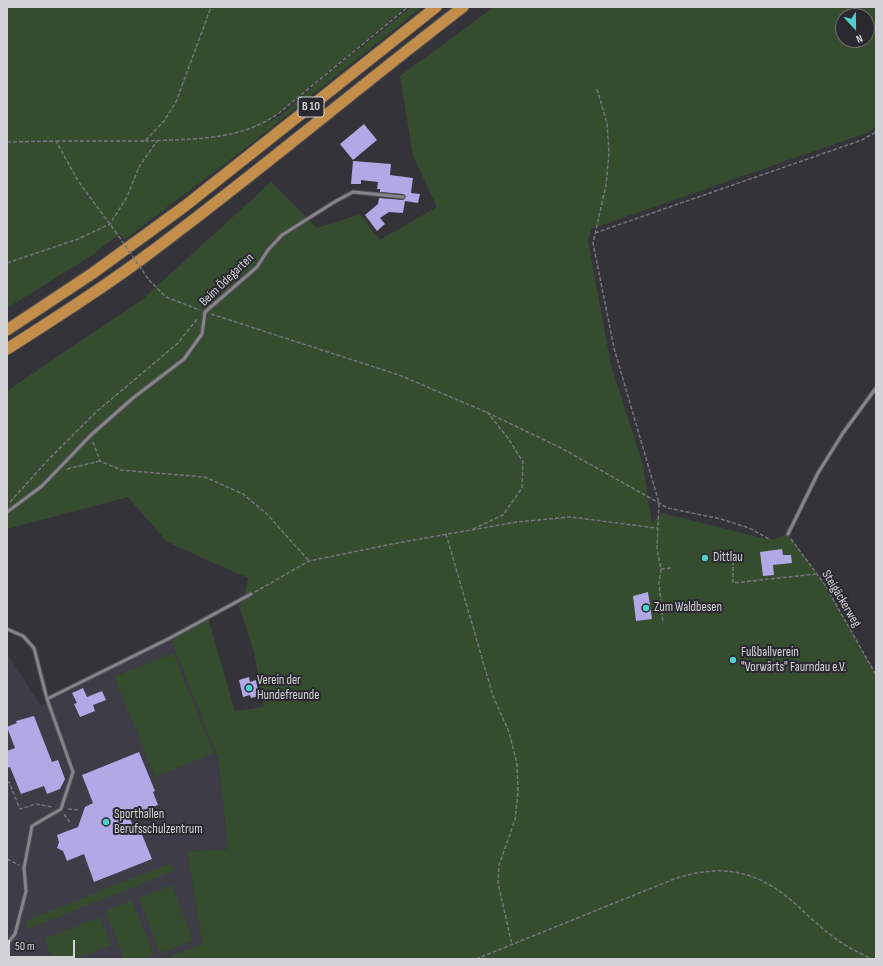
<!DOCTYPE html>
<html>
<head>
<meta charset="utf-8">
<style>
	body { margin:0 }
	#map { position:relative; width:883px; height:966px; overflow:hidden; background:#343339; font-family:"Sofia Sans Condensed",sans-serif }
	canvas { display:block }
	.frame { position:absolute; inset:0; border:8px solid #d3d3d7; pointer-events:none }
	.north { position:absolute; left:835px; top:8px; width:40px; height:40px; box-sizing:border-box; background:#2a292f; border:1px solid #6e6d72; border-radius:50%; rotate:158deg; font-size:11px; font-weight:700; line-height:16px; text-align:center; color:#d3d3d7 }
	.north::after { content:''; display:block; margin:auto; width:14px; height:18px; background:#52cdcd; clip-path:polygon(50% 0,100% 100%,50% 72%,0 100%) }
	.scale { position:absolute; left:8px; top:940px; width:67px; height:18px; box-sizing:border-box; border:2px solid #d3d3d7; border-top:0; padding-left:5px; font-size:12px; line-height:14px; white-space:nowrap; color:#d3d3d7; -webkit-text-stroke:3px #2a292f; paint-order:stroke }
</style>
</head>
<body>
<div id="map">
<canvas width="883" height="966"></canvas>
<div class="frame"></div>
<div class="north">N</div>
<div class="scale">50 m</div>
</div>
<script>
const g = document.querySelector('canvas').getContext('2d');
g.lineJoin = 'round';
function paint(path, color) {
  g.fillStyle = color;
  g.fill(path, 'evenodd');
}
function stroke(path, color, width, dash) {
  g.strokeStyle = color;
  g.lineWidth = width;
  g.lineCap = dash ? 'butt' : 'round';
  g.setLineDash(dash || []);
  g.stroke(path);
}
function drawText(font, color, halo, rows, align = 'center') {
  g.font = font + ' "Sofia Sans Condensed",sans-serif';
  g.lineWidth = 4;
  g.setLineDash([]);
  g.textBaseline = 'middle';
  g.strokeStyle = halo;
  g.fillStyle = color;
  for (const [text, x, y, turn = 0] of rows) {
    g.save();
    g.translate(x, y);
    g.rotate((+turn || 0) * Math.PI / 180);
    g.textAlign = isNaN(turn) ? turn : align;
    if (halo) g.strokeText(text, 0, 0);
    g.fillText(text, 0, 0);
    g.restore();
  }
}
const built = new Path2D(`
	M170,638L218,759L228,849L187,852L202,945L163,959H7V653L41,706Z`);
const green = new Path2D(`
	M7,7H406L264,125L282,114L317,83L411,7H422L242,151L125,239L120,234L88,258L7,308Z
	M494,7H876V127L869,132L591,229L588,241L611,365L643,465L652,523L662,513L771,540L788,534L825,585L876,675V959H163L202,944L187,852L228,849L218,759L170,638L208,618L235,711L264,707L254,652L239,606L244,599L248,578L167,542L128,497L7,529V391L144,298L271,182L317,228L360,214L380,240L437,207L413,156L400,76ZM843,16H867V40H843Z
	M173,653L214,753L155,777L114,677Z
	M170,863L174,871L28,929L25,921Z
	M172,885L193,940L160,953L139,898Z
	M132,900L154,955L143,959H124L105,911Z
	M100,917L111,945L74,959H52L44,939Z`);
const building = new Path2D(`
	M364,124L377,140L353,160L340,144Z
	M353,161L391,164L390,175L413,178L411,193L420,194L418,203L405,201L403,213L389,212L380,218L385,224L377,231L365,215L378,204L379,198L403,200L406,196L403,194L380,192V189H377L378,182L361,180V184H351Z
	M782,549L783,555H791L792,563L773,565L774,575L763,576L760,552Z
	M648,592L652,619L636,621L633,596Z
	M249,677L250,682L256,680L259,696L251,698L250,695L243,697L239,680Z
	M83,688L87,697L102,691L106,700L93,705L95,711L80,717L74,704L77,703L72,693Z
	M34,716L52,762L58,760L65,779L60,789L47,794L44,786L21,794L10,767L7,768V751L15,748L7,727L17,723L16,721Z
	M139,752L155,791L153,792L158,805L129,816L134,829L139,827L152,859L94,882L84,854L67,861L63,851L57,848L59,842L57,835L78,827L85,807L93,803L82,775Z`);
const path = new Path2D(`
	M597,89L607,123L609,153L606,185L593,243L614,348L659,503L657,549L661,569L659,583L663,623
	M56,141H145L164,121L176,102L211,7
	M145,141C191,139 241,141 279,113L408,7
	M7,142L56,141L78,181L115,231
	M595,233L862,140L876,132
	M7,263L78,239L110,224L127,197L139,167L157,141
	M149,280L166,297L200,310
	M211,314L399,375L486,412L561,448L668,508L721,519L749,528L771,540
	M93,442L100,461L121,470L205,477L243,494L267,514L309,561
	M67,469L100,461
	M10,502L47,461L96,412L178,343L198,318
	M473,529L503,515L522,488L523,462L508,438L487,412
	M446,534L493,696L509,732L517,764L518,792L515,820L499,865L498,883L512,945
	M791,539L825,585L876,675
	M733,561V583L816,574
	M661,569L672,568
	M255,592L309,561L397,543L517,522L570,517L657,528
	M7,783L9,782L20,809L36,804L52,807
	M68,809L79,810
	M64,814L71,824
	M7,859L19,865
	M476,959L674,879C719,864 754,869 791,900C805,912 817,925 832,936C844,946 858,952 872,959`);
const service = new Path2D(`
	M7,512L42,486L91,435L133,398L184,359L202,334L205,312L257,267L268,250L282,235L336,201L353,192L403,197
	M788,534L818,473L843,433L876,388
	M7,629L23,636L34,648L47,699L73,772L61,809L32,826L24,868L26,891L15,934L7,944
	M47,699L170,638L251,594`);
const trunk = new Path2D(`
	M7,330L93,273L185,206L436,7
	M7,349C54,319 102,289 147,255C255,175 357,88 463,7`);
const pathBridge = new Path2D(`
	M115,231L149,280`);
const markers = [
	[705,558,4,"#52cdcd"],
	[646,608,4,"#52cdcd"],
	[733,660,4,"#52cdcd"],
	[249,688,4,"#52cdcd"],
	[106,822,4,"#52cdcd"]
];
const shields = [
	[311,107,26]
];
const shieldNames = [
	["B 10",311,107]
];
const streetNames = [
	["Beim Ödegarten",227,280,-44],
	["Steigäckerweg",841,599,59]
];
const poiNames = [
	["Dittlau",713,558],
	["Zum Waldbesen",654,608],
	["Fußballverein",741,653],
	["\"Vorwärts\" Faurndau e.V.",741,668],
	["Verein der",257,681],
	["Hundefreunde",257,696],
	["Sporthallen",114,815],
	["Berufsschulzentrum",114,830]
];
paint(built, '#3d3c47');
paint(green, '#354c2f');
paint(building, '#b1a9e5');
stroke(service, '#4f4f53', 5);
stroke(trunk, '#4f4f53', 13);
stroke(path, '#75747a', 1.5, [4, 2]);
stroke(service, '#84848a', 3);
stroke(trunk, '#c38e4a', 11);
stroke(pathBridge, '#75747a', 1.5, [4, 2]);
for (const [x, y, r, color] of markers) {
  const dot = new Path2D();
  dot.arc(x, y, r, 0, 2 * Math.PI);
  g.fillStyle = color;
  g.fill(dot);
  stroke(dot, '#2a292f', 1.5);
}
for (const [x, y, w] of shields) {
  const box = new Path2D();
  box.roundRect(x - w / 2, y - 10, w, 20, 3);
  g.fillStyle = '#2a292f';
  g.fill(box);
  stroke(box, '#d3d3d7', 1);
}
drawText('bold 12px', '#d3d3d7', null, shieldNames);
drawText('13px', '#d3d3d7', '#2a292f', streetNames);
drawText('13px', '#d3d3d7', '#2a292f', poiNames, 'left');
</script>
</body>
</html>
